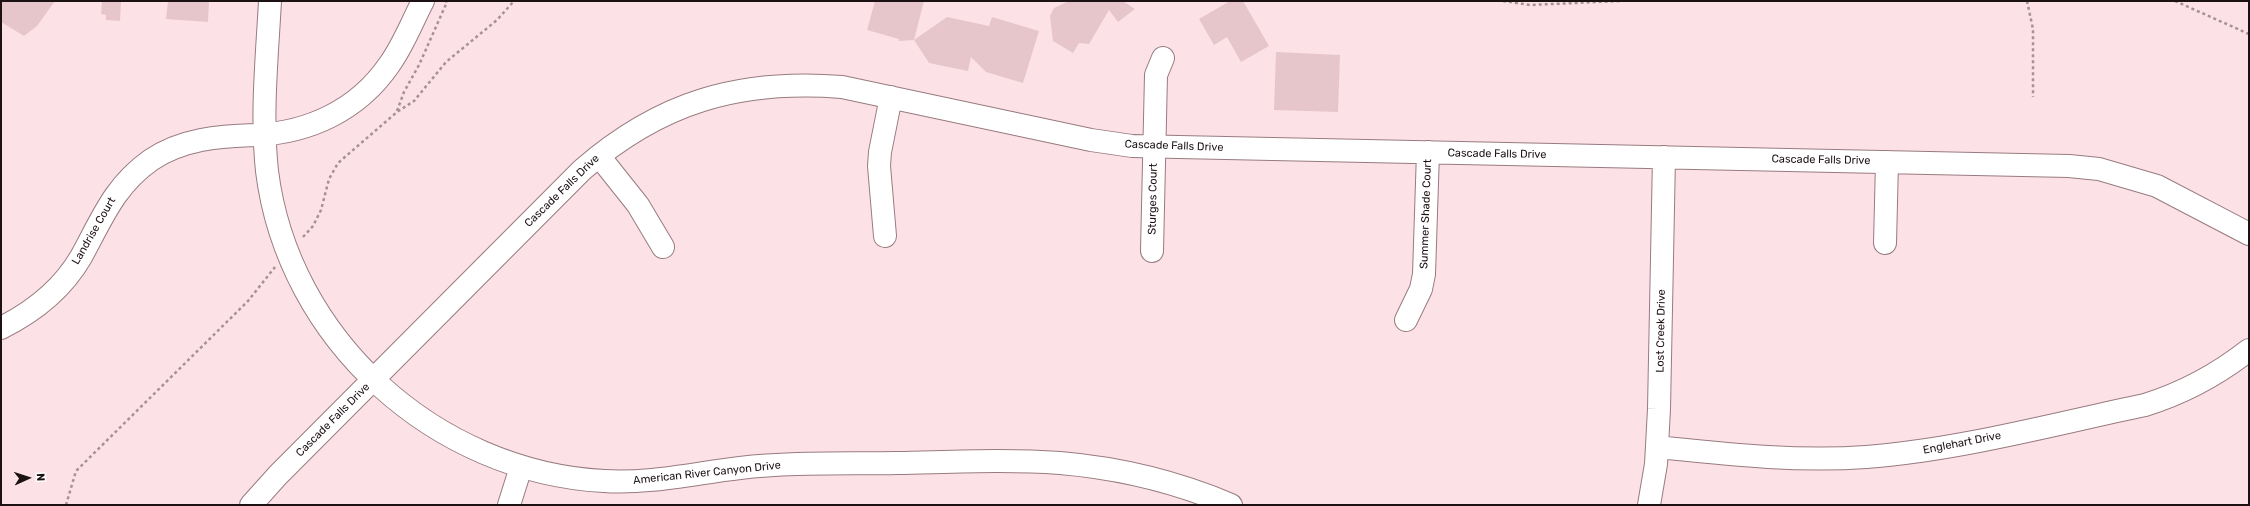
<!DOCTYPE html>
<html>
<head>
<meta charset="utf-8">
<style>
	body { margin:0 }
	#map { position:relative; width:2250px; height:506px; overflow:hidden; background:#fce2e6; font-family:Rubik,sans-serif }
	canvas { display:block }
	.frame { position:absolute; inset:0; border:2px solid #1c1113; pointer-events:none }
	.north { position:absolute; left:8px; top:458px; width:40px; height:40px; -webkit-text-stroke:3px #fff; paint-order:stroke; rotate:87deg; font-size:11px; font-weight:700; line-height:16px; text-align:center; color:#1c1113 }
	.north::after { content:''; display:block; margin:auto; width:14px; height:18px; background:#1c1113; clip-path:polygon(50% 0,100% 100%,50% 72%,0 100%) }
</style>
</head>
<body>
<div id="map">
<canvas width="2250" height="506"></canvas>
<div class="frame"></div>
<div class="north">N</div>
</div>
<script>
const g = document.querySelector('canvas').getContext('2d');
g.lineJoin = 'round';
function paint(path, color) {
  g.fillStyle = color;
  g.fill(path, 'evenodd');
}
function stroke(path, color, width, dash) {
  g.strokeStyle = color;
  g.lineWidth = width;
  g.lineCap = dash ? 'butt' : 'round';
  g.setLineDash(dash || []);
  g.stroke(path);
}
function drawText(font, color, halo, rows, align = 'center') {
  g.font = font + ' Rubik,sans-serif';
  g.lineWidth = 3;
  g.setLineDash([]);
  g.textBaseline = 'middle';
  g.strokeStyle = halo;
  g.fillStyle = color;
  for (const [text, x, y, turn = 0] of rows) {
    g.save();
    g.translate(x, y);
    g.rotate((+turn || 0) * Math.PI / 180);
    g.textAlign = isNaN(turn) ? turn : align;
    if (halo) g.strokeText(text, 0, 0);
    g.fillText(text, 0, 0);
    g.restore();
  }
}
const building = new Path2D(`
	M1,1H55L37,26L24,36L1,22Z
	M102,1H121L120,21L106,20V15L101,14Z
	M168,1H209L208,22L166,19Z
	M875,1H924L914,40L899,41V39L867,30Z
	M1069,1H1123L1135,9L1118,22L1109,10L1089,44L1079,43L1073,53L1053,41L1050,16L1054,8Z
	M1230,1H1243L1269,46L1241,62L1227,37L1214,45L1199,19Z
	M947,17L989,26L992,17L1039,31L1023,83L986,72L971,57L968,71L929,63L914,40Z
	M1276,52L1340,55L1338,112L1274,110Z`);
const path = new Path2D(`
	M1503,1L1530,5L1620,1
	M2027,1L2033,29V97
	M2175,1L2249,34
	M397,111L404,92L419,65L447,2L445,1
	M303,237L313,226L321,210L329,179L338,163L397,112L414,101L446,62L497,20L514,1
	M66,505L76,471L248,301L275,267`);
const minor = new Path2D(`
	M270,1C267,57 261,115 267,171C288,340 436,472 604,481C650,484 695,473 740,468C792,462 845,464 897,463C951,462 1006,459 1060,463C1119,468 1177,482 1231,505
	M599,156L638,205L663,247
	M885,236L879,166L880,152L891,97
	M1885,243L1887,162
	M1152,251L1156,75L1163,58
	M1406,320L1421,289L1424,274L1428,152
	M1,328C33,312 63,288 81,257C102,219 114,186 151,160C182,139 219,136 255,135C309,133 358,110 389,65C403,46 412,22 423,1
	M1657,447C1726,454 1796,462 1866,457C1959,450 2054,424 2145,405C2184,393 2217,375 2249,350
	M251,505L278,475L582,170C660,102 739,79 842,87L1091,140L1132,146L2069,166L2099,169L2157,186L2249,234
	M509,505L521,467
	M1649,505L1656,464L1659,409L1664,157`);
const streetNames = [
	["Cascade Falls Drive",1174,146,2],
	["Cascade Falls Drive",1497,154,1],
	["Cascade Falls Drive",1821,160,1],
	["Cascade Falls Drive",562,191,-44],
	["Sturges Court",1153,199,-89],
	["Summer Shade Court",1426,214,-88],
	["Landrise Court",94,231,-60],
	["Lost Creek Drive",1661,331,-89],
	["Cascade Falls Drive",333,420,-45],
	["Englehart Drive",1962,443,-11],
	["American River Canyon Drive",707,473,-6]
];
paint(building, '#e6c6cb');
stroke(minor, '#987b80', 24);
stroke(path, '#a69295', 2.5, [3, 3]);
stroke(minor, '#fff', 22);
drawText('11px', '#1c1113', '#fff', streetNames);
</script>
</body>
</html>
